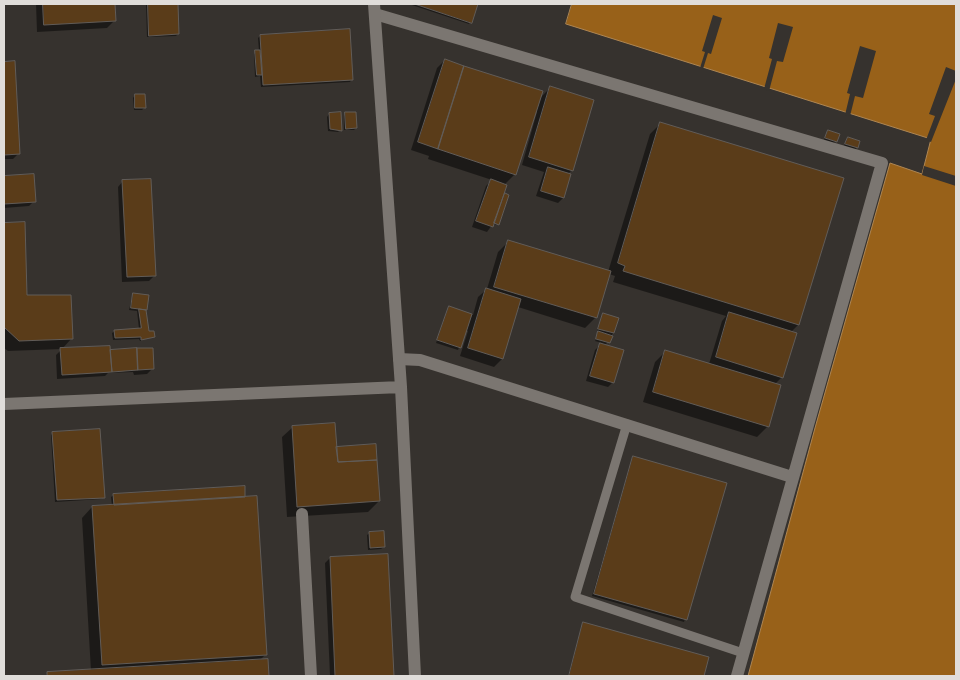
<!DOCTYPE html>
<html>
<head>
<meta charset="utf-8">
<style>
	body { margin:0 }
	#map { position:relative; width:960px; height:680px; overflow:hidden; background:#36322e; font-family:Commissioner,sans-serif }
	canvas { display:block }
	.frame { position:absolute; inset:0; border:5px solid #e0ddda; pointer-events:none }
</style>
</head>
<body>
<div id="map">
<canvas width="960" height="680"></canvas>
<div class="frame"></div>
</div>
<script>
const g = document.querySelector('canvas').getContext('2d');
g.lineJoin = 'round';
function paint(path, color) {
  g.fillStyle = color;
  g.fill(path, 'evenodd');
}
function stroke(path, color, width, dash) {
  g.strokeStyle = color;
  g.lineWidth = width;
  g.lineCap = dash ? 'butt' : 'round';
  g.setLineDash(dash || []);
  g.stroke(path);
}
const water = new Path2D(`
	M572,4H956V676H748L815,428L890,163L922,174L931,139L566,24Z`);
const pier = new Path2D(`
	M713,15L722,18L711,54L708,53L703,69L700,68L705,52L702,51Z
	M778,23L793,27L783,62L777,61L769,91L764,89L772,59L769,58Z
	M860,46L876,51L863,98L855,96L850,116L845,115L850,94L847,93Z
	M946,67L956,71V79L931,142L926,140L935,116L929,114Z
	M924,166L956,176V186L922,175Z`);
const shadow = new Path2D(`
	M36,4H114L115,20L107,28L37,32Z
	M146,4H176L178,34L176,36L147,37Z
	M409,4H477L469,24Z
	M260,36L352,79L350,82L261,87L260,76L255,77L254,54L259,51L258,38Z
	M445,60L539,99L550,88L572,170L568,174L570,175L563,198L558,203L536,196L544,172L522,165L537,112H535L515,174L504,185L503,194L508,196L498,224L492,225L487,232L472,227L486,186L492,180L428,159L429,156L411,150L437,68Z
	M14,62L18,154L13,159H4V63Z
	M135,95L145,107L142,110H134L133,98Z
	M346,113L356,128L354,130H344V116Z
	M329,114L340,130L338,132L328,131L327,117Z
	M660,124L798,325L791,332L782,377L775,384L768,426L757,437L643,402L655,362L666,351L709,364L722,321L726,316L613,282L615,276L609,274L596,317L585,328L518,307L502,359L494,367L460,356L468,331L466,330L458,350L436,343L449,307L473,315L478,297L487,289L498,252L509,241L608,272L650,134Z
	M828,132L836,141L834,143L824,140Z
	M848,138L857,147L855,150L844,146Z
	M33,175L34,201L29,206L4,208V177Z
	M123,181L154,276L149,281L122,282L118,187Z
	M23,224L26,297L72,338L62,349L8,351L4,348V225Z
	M133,294L147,296L145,310L147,332L153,336L140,341L139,339L113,340L112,333L115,331L139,329L137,311L129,310Z
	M604,315L613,333L605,346L613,382L608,387L586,381L595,350L602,343L595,341L600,332L597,331Z
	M61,350L109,353L152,369L147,374L134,375L133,372L108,373L105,376L57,379L56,355Z
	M293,427L335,448L379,501L368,512L287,517L282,437Z
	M53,433L103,497L101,499L55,502L51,435Z
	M633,457L725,484L684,622L592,596Z
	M114,495L266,654L260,660H267L268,676H45L48,673L91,671L82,518L92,507L112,506L111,497Z
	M370,533L384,547L381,549L368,550L367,535Z
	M387,555L393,676H330L325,563L330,558Z
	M584,624L707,658L702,676H568Z`);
const building = new Path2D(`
	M43,4H115L116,21L44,25Z
	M148,4H178L179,34L149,36Z
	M415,4H478L472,23Z
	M350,29L353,80L263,85L260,35Z
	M255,50H260L262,75H257Z
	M445,59L464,66L438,149L418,142Z
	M15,61L20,154L4,155V62Z
	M464,66L543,91L516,175L438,149Z
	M550,86L594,100L573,171L529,157Z
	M135,94H145L146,108H135Z
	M341,112L342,131L330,129L329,113Z
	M345,112H356L357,128L346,129Z
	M660,122L844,178L799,325L623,271L625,266L618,263Z
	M828,130L840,134L837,142L825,138Z
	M848,137L860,141L858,148L845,144Z
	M548,167L571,174L564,198L541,191Z
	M34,174L36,202L4,204V176Z
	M151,179L156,276L127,277L122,180Z
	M491,179L507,185L493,227L476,221Z
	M505,193L509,195L499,225L494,223Z
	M25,222L27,295H71L73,339L19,341L4,327V223Z
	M508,240L611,271L597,318L494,287Z
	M486,288L521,299L503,359L468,348Z
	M133,293L149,295L147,310L131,308Z
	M449,306L472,314L461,348L437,340Z
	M139,309L146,310L149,331H154L155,337L141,340V337L115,338L114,330L141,328Z
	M729,312L797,333L783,378L716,357Z
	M603,313L619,318L614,333L598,329Z
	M598,331L613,336L610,343L596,339Z
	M600,343L624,350L614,383L590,376Z
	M110,346L112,372L62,375L60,348Z
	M137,348H153L154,369L138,370Z
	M137,348L138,370L112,372L110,350Z
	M665,350L781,385L769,427L653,392Z
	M335,423L338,462L377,460L380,501L297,507L292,426Z
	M100,429L105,498L57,500L52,432Z
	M376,444L377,460L338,462L336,447Z
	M633,456L727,483L687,620L594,594Z
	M245,486V497L114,505L113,494Z
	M257,496L267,655L102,665L92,506Z
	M384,531L385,547L370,548L369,532Z
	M388,554L394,676H335L330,557Z
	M583,622L709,657L704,676H569Z
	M268,659L269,676H47V672Z`);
const service = new Path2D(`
	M627,424L575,597L743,653`);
const minor = new Path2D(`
	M375,14L882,163L737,676
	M399,359L420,360L792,477
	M302,514L311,676`);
const tertiary = new Path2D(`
	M374,4L401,387L415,676
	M4,404L401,387`);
paint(water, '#986119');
stroke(water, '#ae8653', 1);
paint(pier, '#36322e');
paint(shadow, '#0007');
paint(building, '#5a3c19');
stroke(building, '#615c58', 1);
stroke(service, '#7b7671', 9);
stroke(minor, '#7b7671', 12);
stroke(tertiary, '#7b7671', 12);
</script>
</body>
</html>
